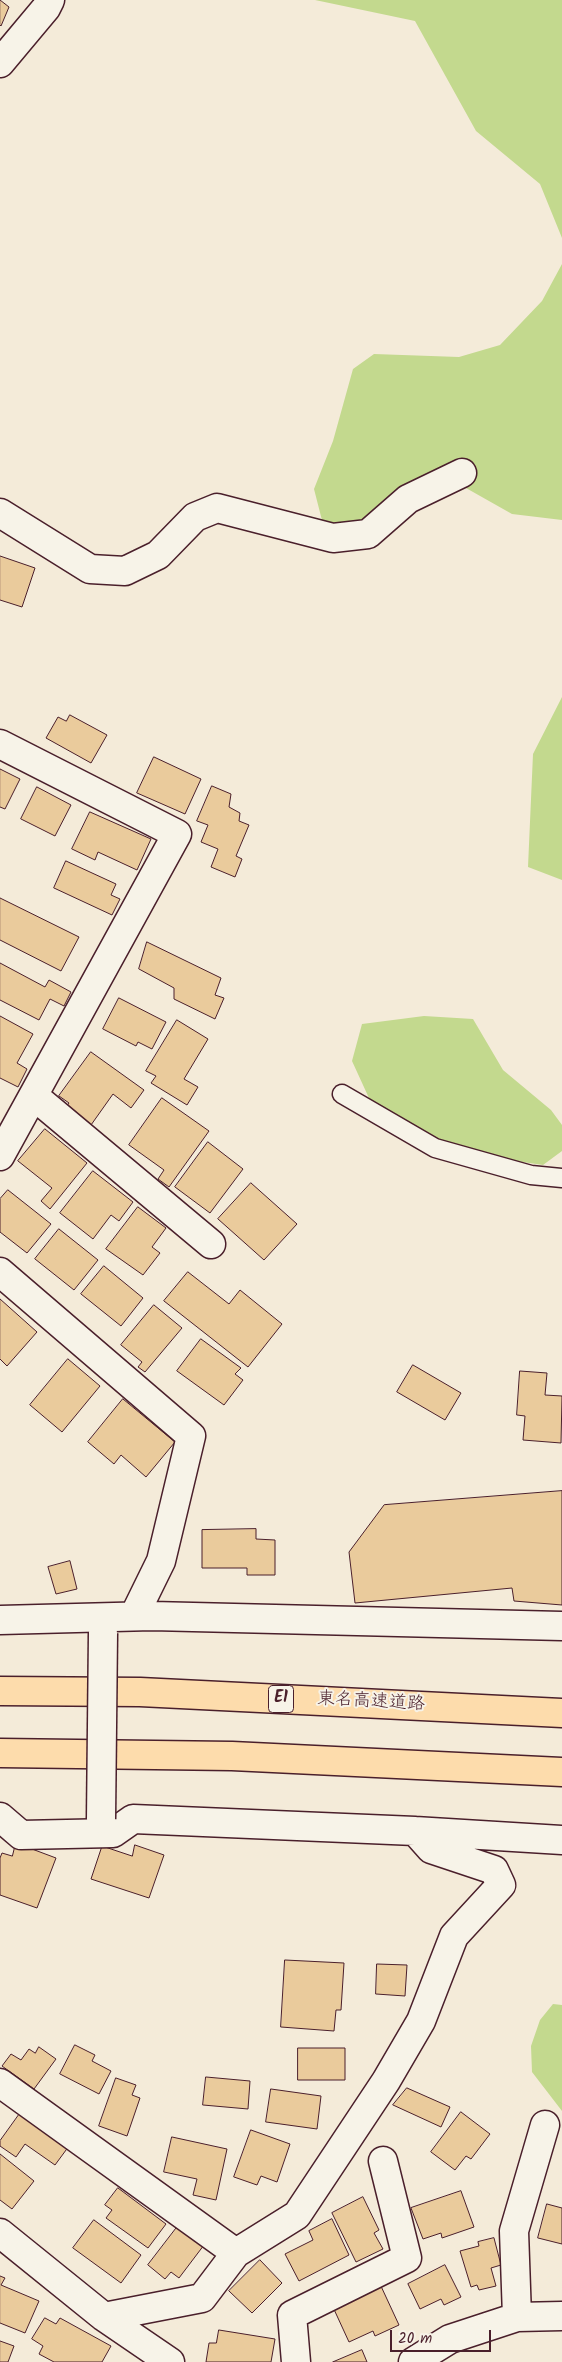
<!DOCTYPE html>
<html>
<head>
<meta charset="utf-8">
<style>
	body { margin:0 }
	#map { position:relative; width:562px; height:2362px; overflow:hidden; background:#f4ebd9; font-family:Kalam,sans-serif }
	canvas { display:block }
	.scale { position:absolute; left:390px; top:2330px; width:101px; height:22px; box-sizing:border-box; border:2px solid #4a1f2b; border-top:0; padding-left:6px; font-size:15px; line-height:18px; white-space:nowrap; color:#4a1f2b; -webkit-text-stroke:4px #f7f3e8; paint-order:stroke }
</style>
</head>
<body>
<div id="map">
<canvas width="562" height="2362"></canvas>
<div class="scale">20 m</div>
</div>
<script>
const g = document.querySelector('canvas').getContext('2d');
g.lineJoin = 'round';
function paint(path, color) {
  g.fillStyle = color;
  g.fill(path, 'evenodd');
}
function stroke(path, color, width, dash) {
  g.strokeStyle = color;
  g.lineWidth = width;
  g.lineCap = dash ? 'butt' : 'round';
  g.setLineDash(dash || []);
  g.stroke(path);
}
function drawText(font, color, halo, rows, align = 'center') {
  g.font = font + ' Kalam,"Klee One",sans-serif';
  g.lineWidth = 4;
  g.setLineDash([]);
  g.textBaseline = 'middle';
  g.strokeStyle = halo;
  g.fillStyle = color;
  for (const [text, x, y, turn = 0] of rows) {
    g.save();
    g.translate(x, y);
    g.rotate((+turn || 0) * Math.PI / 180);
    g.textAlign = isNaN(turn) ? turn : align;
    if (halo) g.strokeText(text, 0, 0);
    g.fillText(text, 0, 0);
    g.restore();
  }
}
const green = new Path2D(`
	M315,0H562V238L540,184L476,131L415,21Z
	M562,264V520L512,514L450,479L399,521L326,536L314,489L333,441L353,369L374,354L459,357L500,345L542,301Z
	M562,697V880L528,867L533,754Z
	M424,1016L473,1019L503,1070L551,1110L562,1125V1151L543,1165L442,1150L374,1109L352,1061L362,1024Z
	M553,2004L562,2005V2111L532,2072L531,2046L540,2020Z`);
const building = new Path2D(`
	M0,0L9,7L1,26L0,25Z
	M0,556L35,568L22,607L0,600Z
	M70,715L107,735L91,763L46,738L58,717L66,721Z
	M154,757L201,779L185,814L137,793Z
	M0,769L20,779L5,809L0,807Z
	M212,786L231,794L229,807L240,813L239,821L249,825L236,856L242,859L235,877L211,867L218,849L201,842L208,825L197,821Z
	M37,787L71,805L55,836L21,819Z
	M90,812L151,839L137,870L98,852L95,860L72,849Z
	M66,861L116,884L111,895L120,899L112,915L54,888Z
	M0,898L79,937L61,971L0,940Z
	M147,942L221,978L215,995L224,998L215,1019L174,999V988L139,969Z
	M0,963L45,987L49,980L71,992L64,1006L50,999L39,1020L0,1000Z
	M119,998L166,1022L152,1049L138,1042L136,1046L103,1029Z
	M0,1016L33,1034L17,1063L27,1069L18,1087L0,1078Z
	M177,1020L208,1039L184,1079L198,1087L187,1105L151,1083L156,1076L146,1071Z
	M91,1052L144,1090L131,1108L113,1094L91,1125L66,1107L69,1103L59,1096Z
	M162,1098L209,1131L169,1187L158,1179L164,1170L129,1145Z
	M45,1129L87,1163L50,1209L41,1201L52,1188L18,1161Z
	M208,1142L243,1169L210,1213L175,1187Z
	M93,1171L133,1202L119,1221L111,1215L93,1239L60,1213Z
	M251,1183L297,1224L264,1260L218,1219Z
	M8,1190L51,1224L27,1253L0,1232V1199Z
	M138,1207L166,1228L152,1247L160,1253L143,1275L106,1249Z
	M59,1229L98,1260L74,1290L35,1259Z
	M104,1266L143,1298L121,1326L81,1294Z
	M188,1272L229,1304L240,1290L282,1324L248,1367L164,1301Z
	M0,1299L37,1332L7,1366L0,1359Z
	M154,1305L182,1328L145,1372L138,1367L142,1362L121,1345Z
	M201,1339L241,1368L235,1374L243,1380L224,1405L177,1371Z
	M68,1359L100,1386L62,1432L30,1405Z
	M413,1365L461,1393L445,1420L397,1392Z
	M520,1371L547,1373L545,1395L562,1396L561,1443L523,1440L525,1416L517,1415Z
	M123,1399L175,1442L146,1477L121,1455L114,1464L88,1442Z
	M562,1491V1605L514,1601L512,1588L355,1603L349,1552L384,1505Z
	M256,1529V1539L275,1540V1575H247V1568H202V1530Z
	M70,1561L77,1589L56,1594L48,1567Z
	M16,1843L56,1858L37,1908L0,1895V1858L2,1853L12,1856Z
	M135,1845L164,1855L149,1898L91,1879L102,1846L132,1856Z
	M285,1960L344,1963L341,2010H336L334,2031L281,2027Z
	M377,1964L407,1965L405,1996L376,1994Z
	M75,2045L95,2055L92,2061L111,2071L99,2094L60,2074Z
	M39,2047L56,2059L34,2089L2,2066L11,2054L21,2060L29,2049L35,2053Z
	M298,2048H345V2080H298Z
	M206,2077L250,2081L248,2109L203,2105Z
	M116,2078L136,2085L132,2095L140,2098L127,2136L99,2126Z
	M407,2088L450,2107L441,2127L393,2105Z
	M271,2089L321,2096L317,2129L266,2122Z
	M21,2112L69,2146L55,2165L25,2144L16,2157L0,2146V2141Z
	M461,2112L490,2134L471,2159L466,2156L455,2170L431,2152Z
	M251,2130L290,2144L277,2182L261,2176L257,2185L234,2177Z
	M172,2137L227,2149L216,2200L193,2195L197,2179L164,2172Z
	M0,2154L34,2181L12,2209L0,2200Z
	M118,2188L166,2224L148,2248L106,2218L112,2210L105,2205Z
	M461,2191L474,2227L442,2238L441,2233L423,2239L411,2208Z
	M363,2197L379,2230L374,2233L383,2249L356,2262L332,2213Z
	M547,2204L562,2208V2244L538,2238Z
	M332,2219L349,2255L299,2281L285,2254L313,2240L309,2231Z
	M94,2220L141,2255L121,2283L73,2248Z
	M178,2226L204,2245L179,2278L171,2272L165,2279L148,2265Z
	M494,2238L501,2265L491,2268L496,2286L479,2290L477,2285L471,2287L460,2251L479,2246L478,2242Z
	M260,2260L282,2283L252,2313L229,2291Z
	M445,2265L461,2297L444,2305L441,2299L420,2309L408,2284Z
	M0,2276L5,2278L1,2285L39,2301L25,2333L0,2323Z
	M380,2284L399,2325L375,2336L373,2331L349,2342L332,2305Z
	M45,2318L56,2324L60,2318L111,2346L102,2362H54L39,2354L43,2346L32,2339Z
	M219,2330L275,2339L271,2362H206L209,2343H216Z
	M0,2341L14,2346L8,2362H0Z
	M362,2350L367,2362H333Z`);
const service = new Path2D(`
	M342,1094L435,1148L531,1175L562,1178`);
const minor = new Path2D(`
	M0,63L46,8L50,0
	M0,513L90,569L125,571L158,555L195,517L217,508L333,538L368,534L408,499L462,473
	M0,744L177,834L0,1156
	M34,1096L211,1244
	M0,1272L191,1436L161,1561L134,1616
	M0,1620L152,1616L562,1626
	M0,1817L21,1835L113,1833L133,1819L415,1831L562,1840
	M0,2083L236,2253
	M0,2233L104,2317L170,2362
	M104,2317L202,2298L236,2253L297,2215L386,2081L421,2021L454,1936L501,1885L494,1870L431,1849L415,1831
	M517,2317L514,2231L545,2125
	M296,2362L292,2315L407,2258L383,2161
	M413,2362L450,2339L517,2317L562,2316`);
const motorway = new Path2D(`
	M0,1691L140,1692L562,1713
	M0,1753L232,1756L562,1772`);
const minorBridge = new Path2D(`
	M101,1819L103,1633`);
const shields = [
	[281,1699,25]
];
const shieldNames = [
	["E1",281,1699]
];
const streetNames = [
	["東名高速道路",371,1703,3]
];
paint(green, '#c3d98e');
paint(building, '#eacb9c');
stroke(building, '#4a1f2b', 1);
stroke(service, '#4a1f2b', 21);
stroke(minor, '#4a1f2b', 31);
stroke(motorway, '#4a1f2b', 31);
stroke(service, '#f7f3e8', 18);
stroke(minor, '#f7f3e8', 28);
stroke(motorway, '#fddcac', 28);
stroke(minorBridge, '#4a1f2b', 31, []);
stroke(minorBridge, '#f7f3e8', 28);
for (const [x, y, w] of shields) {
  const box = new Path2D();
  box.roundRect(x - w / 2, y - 13.5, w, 27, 4);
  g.fillStyle = '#f7f3e8';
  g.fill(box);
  stroke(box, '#4a1f2b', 1);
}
drawText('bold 16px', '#4a1f2b', null, shieldNames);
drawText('18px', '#4a1f2b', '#f7f3e8', streetNames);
</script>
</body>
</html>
